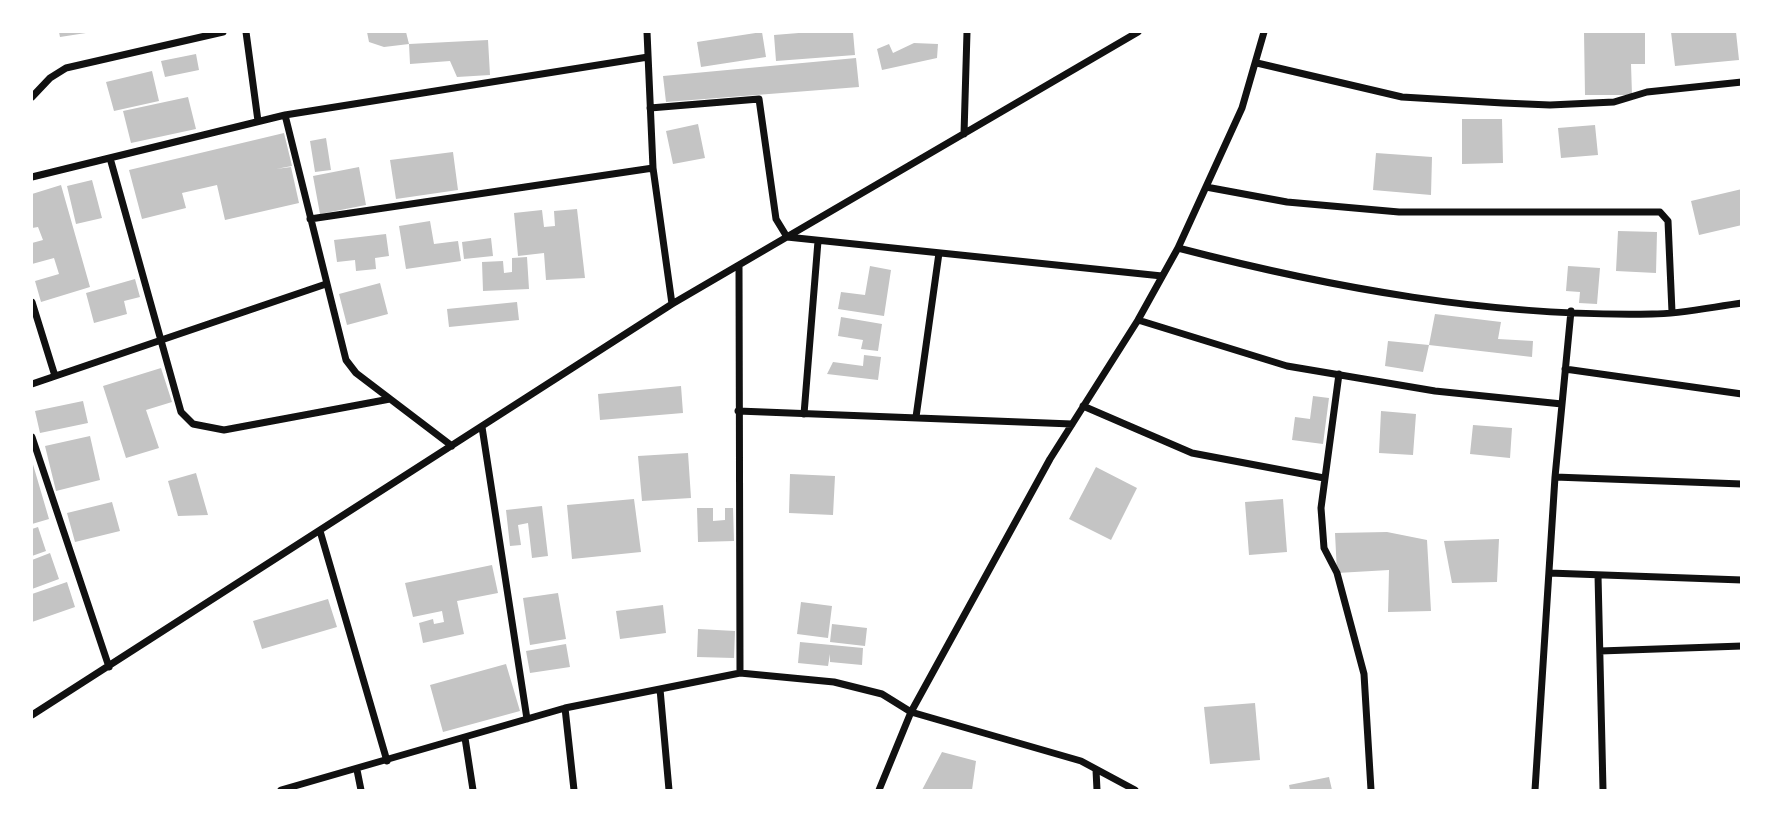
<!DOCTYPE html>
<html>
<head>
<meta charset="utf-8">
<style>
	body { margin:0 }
	#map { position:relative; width:1773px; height:822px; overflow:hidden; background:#fff; font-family:"Titillium Web",sans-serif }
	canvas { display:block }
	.frame { position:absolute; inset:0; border:33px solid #fff; pointer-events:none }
</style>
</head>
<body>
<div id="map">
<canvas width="1773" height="822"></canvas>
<div class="frame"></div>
</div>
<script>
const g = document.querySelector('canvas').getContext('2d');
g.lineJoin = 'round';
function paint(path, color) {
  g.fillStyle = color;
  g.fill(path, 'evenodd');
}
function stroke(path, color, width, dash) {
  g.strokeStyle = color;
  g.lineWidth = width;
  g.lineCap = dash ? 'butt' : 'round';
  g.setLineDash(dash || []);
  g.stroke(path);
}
const building = new Path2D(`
	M59,32H86V33L60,37Z
	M367,32H406L409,44L488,40L490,75L457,77L450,61L410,64L409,44L384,47L369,42Z
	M762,32L766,57L701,67L697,42Z
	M811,32H853L855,55L776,61L774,35Z
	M1584,32H1645V64H1631L1632,95H1585Z
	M1671,32H1736L1739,60L1675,66Z
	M914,43L938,44L937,58L882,70L877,49L889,44L893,53Z
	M196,54L199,70L165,77L161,61Z
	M856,58L859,87L666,102L663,76Z
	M152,71L159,101L114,111L106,82Z
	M188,97L196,129L131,143L123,111Z
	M1462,119H1502L1503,163L1462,164Z
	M698,124L705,158L673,164L666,131Z
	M1595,125L1598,155L1561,158L1558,128Z
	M284,133L292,166L276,169L291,167L299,203L225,220L217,185L182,193L186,208L142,219L129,170Z
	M326,138L331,170L315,172L310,141Z
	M453,152L458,190L396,199L390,160Z
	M1376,153L1432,157L1431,195L1373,190Z
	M359,167L366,205L320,214L313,176Z
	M92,180L102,218L76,224L67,186Z
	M61,185L90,287L41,302L35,281L59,274L54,258L32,264V243L43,240L38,227L32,228V194Z
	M1742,189V225L1699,235L1691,201Z
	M577,209L585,278L546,280L544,253L518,256L514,213L542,210L544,227L555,226L554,211Z
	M430,221L434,244L458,241L461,261L406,269L399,226Z
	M1618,231L1657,232L1656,273L1616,271Z
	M386,234L389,256L375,258L376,269L356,271L355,260L337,262L334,240Z
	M491,238L493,256L464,259L462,242Z
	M527,257L529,289L483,291L482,262L503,261L504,273L512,272V258Z
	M870,266L891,270L884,316L838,309L841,292L865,295Z
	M1568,266L1600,268L1597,304L1579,303L1580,292L1566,291Z
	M135,279L140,297L124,301L127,314L94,323L86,293Z
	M380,283L388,314L347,325L339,294Z
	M517,302L519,320L449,327L447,309Z
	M1435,314L1501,322L1498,339L1533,341L1532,357L1429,345Z
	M841,317L882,324L878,351L861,349L863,340L838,336Z
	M1388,341L1429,345L1423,372L1385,366Z
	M864,355L881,357L878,380L827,374L833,362L863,366Z
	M161,368L172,402L146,410L159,448L126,458L103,386Z
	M681,386L683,413L600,420L598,394Z
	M1313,396L1329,398L1323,444L1292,440L1295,417L1310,419Z
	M83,401L88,423L40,433L35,411Z
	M1381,411L1416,414L1413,455L1379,453Z
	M1473,425L1512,428L1510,458L1470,454Z
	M90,436L100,480L56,491L45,446Z
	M688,453L691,498L642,501L638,456Z
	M32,461L49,519L32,524Z
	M1096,467L1137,488L1111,540L1069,519Z
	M196,473L208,515L178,516L168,481Z
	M790,474L835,476L833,515L789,513Z
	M634,499L641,552L572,559L567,505Z
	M1283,499L1287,552L1249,555L1245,502Z
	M112,502L120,531L75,542L67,513Z
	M542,506L548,556L532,558L528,523L518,525L521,545L510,546L506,510Z
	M697,508H713V521L725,520V508H733L734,541L698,542Z
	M38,527L46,551L32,556V529Z
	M1387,532L1427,540L1431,611L1388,612L1389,570L1337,573L1335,533Z
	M1499,539L1497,582L1452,583L1444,541Z
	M50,553L59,579L32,589V560Z
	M492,565L498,593L457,601L464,634L423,643L419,623L433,619L434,624L444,622L442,611L413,617L405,583Z
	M67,582L75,607L32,622V594Z
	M558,593L566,639L530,645L523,598Z
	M328,599L337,627L262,649L253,621Z
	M801,602L832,606L828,638L797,634Z
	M663,605L666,633L620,639L616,611Z
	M832,624L867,628L865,646L830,642Z
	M698,629L735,631L734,658L697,657Z
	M800,642L863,648L862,665L830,662V654L828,666L798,663Z
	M566,644L570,667L530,673L526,651Z
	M506,664L520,711L443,732L430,685Z
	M1255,703L1260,760L1210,764L1204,707Z
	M942,752L976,761L972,790H922Z
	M1329,777L1332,790H1290L1289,785Z`);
const minor = new Path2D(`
	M246,32L258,121
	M647,32L653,168L672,304
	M1257,63L1402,97L1503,103L1550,105L1614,102L1647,92L1742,82
	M32,97L50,78L66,68L223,32
	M650,108L759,99L776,219L787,237L1162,276
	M285,115L346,360L356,373L452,446
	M964,134L967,32
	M110,158L181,412L193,424L224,430L390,399
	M32,177L285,115L648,57
	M1206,187L1287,202L1399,212H1660L1668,221L1672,312
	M310,219L653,168
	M1178,248C1332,288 1491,317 1652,314C1681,314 1712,307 1742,303
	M739,265L740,673
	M32,302L55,376
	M1138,320L1287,366L1435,391L1562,404
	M1565,369L1742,394
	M1339,374L1321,508L1324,548L1337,573L1364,674L1371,790
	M32,384L326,284
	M1083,406L1192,453L1324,478
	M738,411L1072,424
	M804,414L818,241
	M916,417L939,253
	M482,427L527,719
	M32,437L109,667
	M1555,477L1742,484
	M320,531L387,761
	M1549,573L1742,580
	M1598,575L1603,790
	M1600,651L1742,646
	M660,689L669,790
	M565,708L574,790
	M32,715L672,304L1138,32
	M465,738L473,790
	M357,770L361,790
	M1096,770L1097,790
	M281,790L565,708L740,673L834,682L882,694L911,712L1081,761L1135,790
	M879,790L911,712L1050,459L1138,320L1178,248L1242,108L1264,32
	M1535,790L1555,477L1571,311`);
paint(building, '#c4c4c4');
stroke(minor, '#111', 7);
</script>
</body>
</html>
